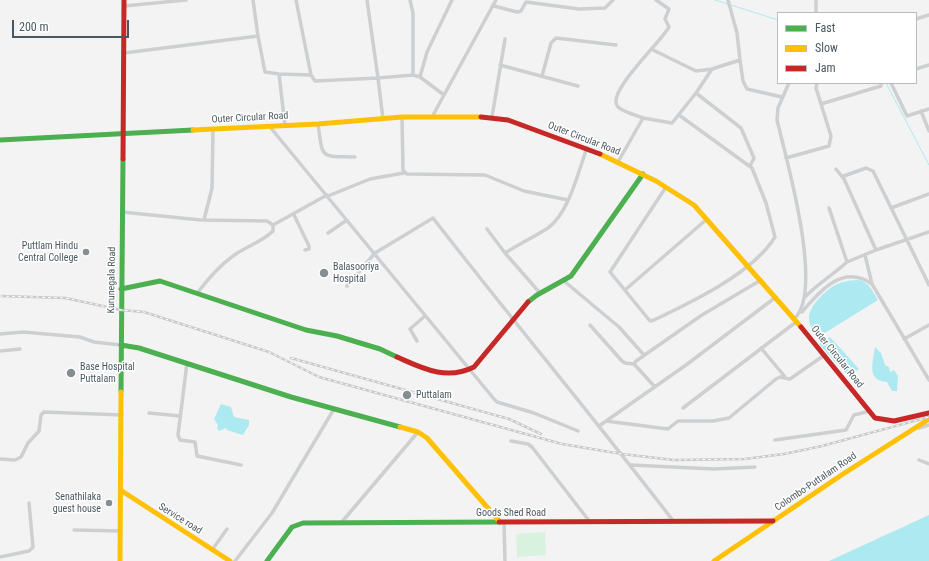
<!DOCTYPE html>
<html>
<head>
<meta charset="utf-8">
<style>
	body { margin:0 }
	#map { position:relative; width:929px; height:561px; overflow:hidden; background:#f3f3f3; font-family:"Roboto Condensed",sans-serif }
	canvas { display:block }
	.legend { position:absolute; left:777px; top:12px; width:140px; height:72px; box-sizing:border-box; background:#fff; border:1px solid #b6bcbf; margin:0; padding:5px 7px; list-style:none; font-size:12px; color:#495860 }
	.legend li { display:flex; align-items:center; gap:8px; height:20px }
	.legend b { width:20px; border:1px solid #b6bcbf }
	.scale { position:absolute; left:12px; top:20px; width:117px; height:18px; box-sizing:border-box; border:2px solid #495860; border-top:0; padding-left:5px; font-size:12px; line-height:14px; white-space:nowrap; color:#495860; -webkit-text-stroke:3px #fff; paint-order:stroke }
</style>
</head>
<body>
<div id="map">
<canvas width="929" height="561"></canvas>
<ul class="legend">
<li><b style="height:5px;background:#4caf50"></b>Fast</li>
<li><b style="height:5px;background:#ffc107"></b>Slow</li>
<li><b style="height:5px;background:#c62828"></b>Jam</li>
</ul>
<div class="scale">200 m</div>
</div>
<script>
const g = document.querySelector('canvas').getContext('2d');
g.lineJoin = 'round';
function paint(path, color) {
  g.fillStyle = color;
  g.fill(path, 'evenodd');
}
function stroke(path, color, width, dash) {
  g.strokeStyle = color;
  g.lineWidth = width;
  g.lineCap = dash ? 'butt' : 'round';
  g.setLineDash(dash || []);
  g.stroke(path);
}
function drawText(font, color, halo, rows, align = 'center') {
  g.font = font + ' "Roboto Condensed",sans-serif';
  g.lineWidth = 3;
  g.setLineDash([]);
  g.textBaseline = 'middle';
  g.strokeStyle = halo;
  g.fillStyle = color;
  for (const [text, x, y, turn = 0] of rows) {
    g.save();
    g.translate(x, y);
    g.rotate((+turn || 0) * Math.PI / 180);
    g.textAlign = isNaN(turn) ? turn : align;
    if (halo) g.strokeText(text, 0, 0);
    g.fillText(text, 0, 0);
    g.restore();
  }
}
const green = new Path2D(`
	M545,532L546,555L517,557L516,534Z`);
const water = new Path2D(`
	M859,280C870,283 872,291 878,300L820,336L816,335C813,330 809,325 809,318C809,305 828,287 840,283C846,281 852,280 859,280Z
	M830,337L859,369L848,376L819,344Z
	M875,347L881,353L885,365L889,367L890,372L894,370L898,376L897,391H892L887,382C866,381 873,361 875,347Z
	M221,404L231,407L234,417L249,420V425L243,435L227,430L226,428L219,431L217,428L218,425L214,419Z
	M929,515V561H829Z`);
const stream = new Path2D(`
	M715,0L728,4
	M731,5L778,20
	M886,83L929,165`);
const street = new Path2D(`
	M367,0L378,78L413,75L420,77L444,95
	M410,0L413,13V75
	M816,0V13
	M124,6L186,0
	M494,6L517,12L521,11L526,2L579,9L605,8L613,0
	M916,19L929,15
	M258,36L265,72L279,74L311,75L296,0
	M651,49L696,71L712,69L740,60L737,33L728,0
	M124,53L258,36L253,0
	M740,60L743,81L747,89L782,97
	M500,65L578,86
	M712,69L696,93L741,128L754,158L750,166
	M916,69L929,65
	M279,74L285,126
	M311,75L315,81L378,78L383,119
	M542,76L551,43L556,38L616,45
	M420,77L427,52L452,0
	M789,83L778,108L777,120C786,158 825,292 794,319
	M817,83L816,88L821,104L881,86V83
	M891,83L907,116L929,109
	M921,111L929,131
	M402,117L403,170L407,174L485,175L524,191L568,200
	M432,117L496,0
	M492,117L505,39
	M643,118L672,123L696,93
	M318,124C323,160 320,156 355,157
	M270,127L494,399L497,402L534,413L578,431
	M786,158L829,146L831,136L821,104
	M618,162L643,118C636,115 623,112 618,107C604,94 663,40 669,27L665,19L669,9L656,0
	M836,169L844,179
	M666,187L610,272L650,321L654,320C692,302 753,273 775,237L766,203L752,168L679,115
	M328,196L370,179L404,173
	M829,208L847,262L876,250
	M891,208L929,194
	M122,212L201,220L267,221L273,225L327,195
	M294,215L309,246V249L305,250
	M204,220L212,188L213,129
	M487,229L505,253
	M929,232L876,250L844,179V176L866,168L873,171L929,285
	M328,233L347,220
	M865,255L872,284
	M564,281L619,327L644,355
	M347,286L375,253L433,218C512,320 595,419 674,522
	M625,290L707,219
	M198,292C208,279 219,266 233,256C245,247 262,242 273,231V225
	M540,293L505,253C519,244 534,237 548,228C569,213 578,172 587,148
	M804,298C818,283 833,275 847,262
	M802,312C819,292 843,263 872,284L929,380
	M590,325L622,361L625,363L634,364
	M0,334L23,332L80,337L94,342L121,345
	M904,339L929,325
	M417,341L410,329L425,316
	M761,348L786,378
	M0,351L20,349
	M187,363L178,435L180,440L195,442L197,456L241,465
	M655,387L634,364L636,361L702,315L761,280
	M683,408L796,322
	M149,413L180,416
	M606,421L668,429L678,421H713L729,418L776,379L780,377L790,379L823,356
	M599,426L686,365L776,297
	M919,428L929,425
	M775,440L846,430L854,415L870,411
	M511,441L528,444L532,447L590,522
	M0,459L15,460L21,457L28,443L39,431L41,415L44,412L122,415
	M919,460L929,464
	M631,465L714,469L755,467
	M504,522L505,561
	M341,523L418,432
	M74,530L121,531
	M212,550L227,529
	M0,557L29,551L33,547L29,503
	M235,561L272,513L334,409`);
const fast = new Path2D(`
	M0,140L193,130
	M121,289L160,281L306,330L337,336L380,349L397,357
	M528,302L537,295L571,276L643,174
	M121,345L139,348L291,397L400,427
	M121,392L123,159
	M267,561L292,527L303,523L499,522`);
const slow = new Path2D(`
	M193,130L318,124L402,117H481
	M600,154L656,181L694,205L801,327
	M400,427L418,432L427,438L500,522
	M122,491L230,561
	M120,561L121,392
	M714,561L843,474L929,419`);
const jam = new Path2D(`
	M481,117L508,120L600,154
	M123,159L124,0
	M801,327L875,418L894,421L929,413
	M397,357C422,368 446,381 474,367L528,302
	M499,522L773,521`);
const rail = new Path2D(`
	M0,296L65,298L121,310L144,312L269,352L319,377L562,444L622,454L674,460L745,459L784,454L822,446L929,417
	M291,358L509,419L541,434`);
const markers = [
	[86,252,4,"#848e93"],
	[324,273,5,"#848e93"],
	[71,373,5,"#848e93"],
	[407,395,5,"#848e93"],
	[109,503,4,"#848e93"]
];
const streetNames = [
	["Outer Circular Road",250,118,-3],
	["Outer Circular Road",584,139,21],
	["Kurunegala Road",112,280,-89],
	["Outer Circular Road",837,357,51],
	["Colombo-Puttalam Road",816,482,-34],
	["Goods Shed Road",511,513],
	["Service road",180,519,32]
];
const poiNames = [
	["Puttlam Hindu",78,246,"right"],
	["Central College",78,258,"right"],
	["Balasooriya",333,267],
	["Hospital",333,279],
	["Base Hospital",80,367],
	["Puttalam",80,379],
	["Puttalam",416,395],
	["Senathilaka",101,497,"right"],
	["guest house",101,509,"right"]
];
paint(green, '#d8f2df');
paint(water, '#ace9f0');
stroke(stream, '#ace9f0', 1);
stroke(street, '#cdcfd1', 3.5);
stroke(fast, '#4caf50', 5);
stroke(slow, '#ffc107', 5);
stroke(jam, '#c62828', 5);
stroke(rail, '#c8c9cb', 2.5);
stroke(rail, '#fff', 1, [3]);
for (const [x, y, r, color] of markers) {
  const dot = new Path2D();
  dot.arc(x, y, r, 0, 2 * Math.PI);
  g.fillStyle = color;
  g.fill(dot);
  stroke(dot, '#fff', 1.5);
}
drawText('10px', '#495860', '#fff', streetNames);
drawText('10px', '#495860', '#fff', poiNames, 'left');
</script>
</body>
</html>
